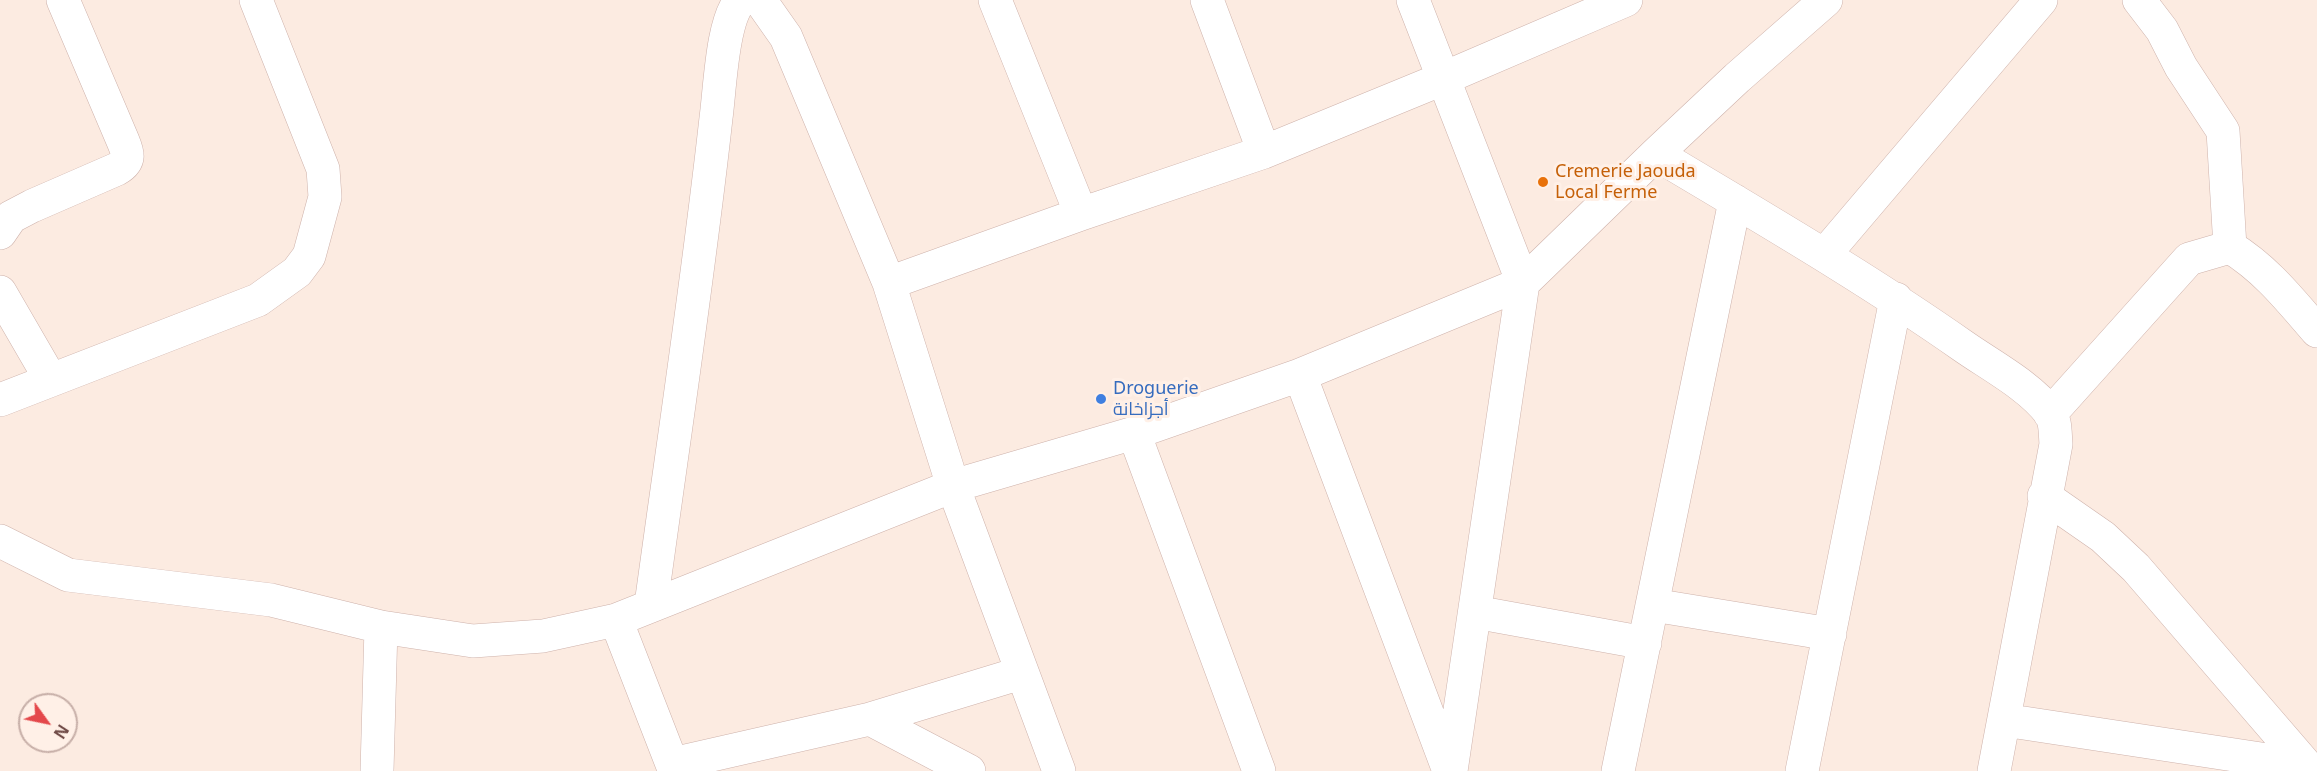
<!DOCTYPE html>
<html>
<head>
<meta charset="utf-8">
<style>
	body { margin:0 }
	#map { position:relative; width:2317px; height:771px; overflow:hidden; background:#fcebe1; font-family:"Noto Sans",sans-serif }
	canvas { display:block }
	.north { position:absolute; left:18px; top:693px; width:60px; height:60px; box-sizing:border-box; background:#fff0e7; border:2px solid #c7afa8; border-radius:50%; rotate:123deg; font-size:16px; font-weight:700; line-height:24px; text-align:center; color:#724d49 }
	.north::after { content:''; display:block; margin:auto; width:21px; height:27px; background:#e4484b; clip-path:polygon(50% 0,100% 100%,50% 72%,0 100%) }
</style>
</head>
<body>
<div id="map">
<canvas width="2317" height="771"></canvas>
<div class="north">N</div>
</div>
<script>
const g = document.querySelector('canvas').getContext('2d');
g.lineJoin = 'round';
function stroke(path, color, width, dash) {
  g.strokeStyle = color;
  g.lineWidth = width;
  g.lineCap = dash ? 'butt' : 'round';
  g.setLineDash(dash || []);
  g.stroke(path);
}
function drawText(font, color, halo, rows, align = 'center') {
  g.font = font + ' "Noto Sans",Cairo,sans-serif';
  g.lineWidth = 6;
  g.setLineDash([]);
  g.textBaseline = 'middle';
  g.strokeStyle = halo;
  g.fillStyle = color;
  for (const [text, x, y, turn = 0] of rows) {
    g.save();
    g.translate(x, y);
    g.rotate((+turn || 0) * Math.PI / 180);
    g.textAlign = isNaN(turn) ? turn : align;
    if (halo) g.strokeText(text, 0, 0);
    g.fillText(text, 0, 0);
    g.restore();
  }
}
const minor = new Path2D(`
	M760,0L786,37L889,283L953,486L1059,771
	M995,0L1081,214
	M1207,0L1264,152
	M1413,0L1523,283L1451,771
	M2139,0L2162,30L2181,67L2223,131L2230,247
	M1656,154C1761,217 1863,276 1963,346C1990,365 2030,386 2050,413C2056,421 2055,434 2056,444L1994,771
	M0,233L11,217L32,206L117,169C131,161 128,153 123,141L63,0
	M1825,254L2041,0
	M889,283L1081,214L1264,152L1442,79L1626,0
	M0,292L51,380
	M1300,375L1449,771
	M0,400L258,300L297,272L309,256L325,197L323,169L256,0
	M2050,414L2189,259L2230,247C2266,269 2290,300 2317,331
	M1134,433L1259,771
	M2044,496L2103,537L2136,568L2311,771
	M0,541L68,575L271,600L381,627L473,641L543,636L616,620L953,486L1134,433L1300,375L1523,283L1656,154L1737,78L1826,0
	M651,605C673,443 698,281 716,118C720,89 722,19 741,0
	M1653,605L1830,634
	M1475,612L1645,643
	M616,620L672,764L870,719L1021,673
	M870,719L969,771
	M2004,720L2307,766
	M377,771L381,627
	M1618,771L1735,201
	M1802,771L1896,299`);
const markers = [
	[1543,182,6,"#e8710a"],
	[1101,399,6,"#3f7fe0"]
];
const foodNames = [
	["Cremerie Jaouda",1555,172],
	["Local Ferme",1555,193]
];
const shopNames = [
	["Droguerie",1113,389],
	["أجزاخانة",1113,410]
];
stroke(minor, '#ceb2ab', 34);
stroke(minor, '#fff', 33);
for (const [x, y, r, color] of markers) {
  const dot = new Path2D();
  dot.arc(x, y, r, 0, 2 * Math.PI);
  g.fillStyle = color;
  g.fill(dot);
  stroke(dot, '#fff0e7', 2);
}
drawText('18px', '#c56008', '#fff0e7', foodNames, 'left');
drawText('18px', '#366cbe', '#fff0e7', shopNames, 'left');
</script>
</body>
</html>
